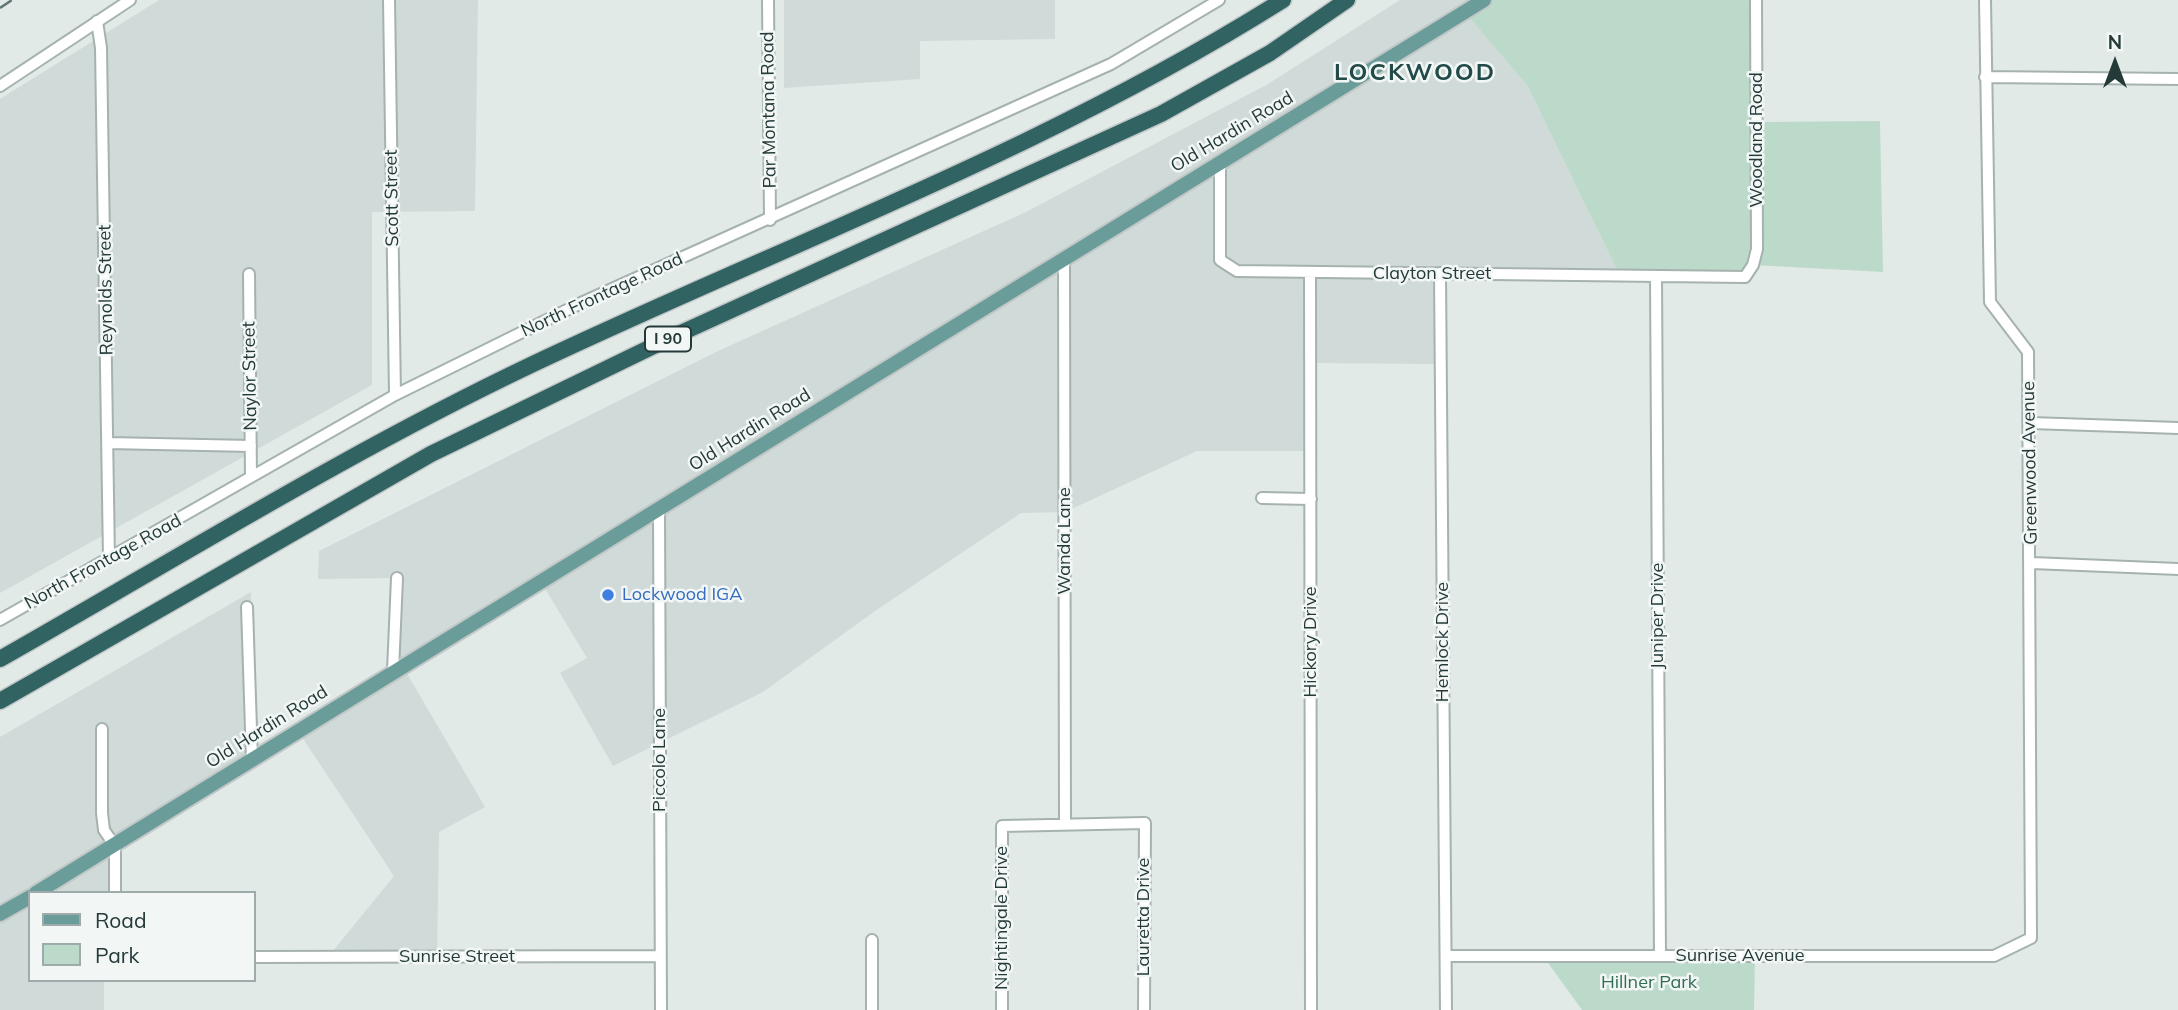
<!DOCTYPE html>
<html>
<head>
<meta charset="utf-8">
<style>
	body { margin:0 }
	#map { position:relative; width:2178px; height:1010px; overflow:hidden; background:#e2eae8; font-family:Mulish,sans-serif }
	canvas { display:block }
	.legend { position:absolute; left:28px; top:891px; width:228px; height:91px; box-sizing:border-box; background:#f2f7f6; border:2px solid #9fabaa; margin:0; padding:9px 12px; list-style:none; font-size:21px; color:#233a38 }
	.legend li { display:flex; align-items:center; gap:14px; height:35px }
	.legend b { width:35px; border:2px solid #9fabaa }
	.north { position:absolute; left:2080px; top:28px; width:70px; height:70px; -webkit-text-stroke:5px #f2f7f6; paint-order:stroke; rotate:0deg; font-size:19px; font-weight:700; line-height:28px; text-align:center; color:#233a38 }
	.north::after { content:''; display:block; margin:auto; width:24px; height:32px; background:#233a38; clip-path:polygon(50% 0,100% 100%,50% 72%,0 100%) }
</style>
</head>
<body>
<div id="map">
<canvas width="2178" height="1010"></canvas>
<ul class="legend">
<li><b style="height:9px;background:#6a9c99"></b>Road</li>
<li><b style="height:19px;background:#bcdaca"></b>Park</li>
</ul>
<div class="north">N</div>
</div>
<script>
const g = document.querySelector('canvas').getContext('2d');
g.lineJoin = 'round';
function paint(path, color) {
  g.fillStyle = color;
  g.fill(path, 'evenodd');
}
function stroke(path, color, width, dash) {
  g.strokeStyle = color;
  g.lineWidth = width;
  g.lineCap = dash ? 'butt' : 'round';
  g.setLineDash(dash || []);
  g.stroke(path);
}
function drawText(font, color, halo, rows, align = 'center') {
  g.font = font + ' Mulish,sans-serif';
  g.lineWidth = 5;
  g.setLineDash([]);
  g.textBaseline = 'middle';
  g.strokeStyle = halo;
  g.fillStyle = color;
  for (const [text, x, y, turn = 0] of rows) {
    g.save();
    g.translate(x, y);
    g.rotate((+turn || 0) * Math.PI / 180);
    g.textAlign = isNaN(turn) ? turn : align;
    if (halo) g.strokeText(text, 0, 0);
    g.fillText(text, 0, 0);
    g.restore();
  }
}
const built = new Path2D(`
	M159,0H478L475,211L372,212V385L0,593V99Z
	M784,0H1055V39L920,41V79L784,88Z
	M1400,0H1484L1466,12L1527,85L1620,276L1440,273L1441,364L1311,363V451H1197L1065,512L1021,513L875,611L763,692L613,766L560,673L587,658L541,582L402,665L485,807L439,832L437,957H328L394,876L298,731L393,670L397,578L318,579L319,551L718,351L1026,212L1268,84Z
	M251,592L252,760L115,846V893H30V980H104V1010H0V737Z`);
const green = new Path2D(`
	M1484,0H1756L1757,122L1880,121L1883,272L1753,265L1745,277L1620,276L1527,85L1465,12Z
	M1543,956H1755L1754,1010H1582Z`);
const minor = new Path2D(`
	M389,0L395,395
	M768,0L770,220
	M97,21L101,48L109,560
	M1985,77L2178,79
	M0,86L130,0
	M1220,162V260L1237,271L1745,277L1753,265L1757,249L1756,0
	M1064,258L1065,824
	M1310,273L1311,1010
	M1440,273L1446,1010
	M249,274L251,477
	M1656,276L1660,956
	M2031,423L2178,428
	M108,443L251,446
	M1262,498L1311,499
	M659,510L661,1010
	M2032,563L2178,569
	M247,607L252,760
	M0,620L395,395L581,303L1111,64L1219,0
	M393,671L397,578
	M102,729V813L104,830L115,846V893
	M872,940V1010
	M1446,956H1994L2031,938L2028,352L1990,302L1985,0
	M254,957L660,956
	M1002,1010V826L1145,823L1144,1010`);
const major = new Path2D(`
	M36,893L1484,0
	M0,914L30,897`);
const highway = new Path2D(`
	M0,659C176,559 350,451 533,364C784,245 1047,149 1283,0
	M0,701L431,454L670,338L1161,114L1270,53L1347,0`);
const rail = new Path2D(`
	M0,8L12,0`);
const markers = [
	[608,595,7,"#3f7fe0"]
];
const shields = [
	[668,339,46]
];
const shieldNames = [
	["I 90",668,339]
];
const streetNames = [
	["Par Montana Road",769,110,-91],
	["Old Hardin Road",1232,132,-31],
	["Woodland Road",1757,140,-90],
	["Scott Street",392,198,-91],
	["Clayton Street",1432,274],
	["Reynolds Street",106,290,-91],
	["North Frontage Road",602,295,-25],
	["Naylor Street",250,376,-91],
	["Old Hardin Road",750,430,-32],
	["Greenwood Avenue",2030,463,-91],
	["Wanda Lane",1065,541,-90],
	["North Frontage Road",103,562,-29],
	["Juniper Drive",1658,616,-90],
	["Hickory Drive",1311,642,-90],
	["Hemlock Drive",1443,642,-90],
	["Old Hardin Road",267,727,-32],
	["Piccolo Lane",660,760,-90],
	["Lauretta Drive",1144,917,-90],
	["Nightingale Drive",1002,918,-90],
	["Sunrise Avenue",1740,956],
	["Sunrise Street",457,957]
];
const shopNames = [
	["Lockwood IGA",622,595]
];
const parkNames = [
	["Hillner Park",1649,983]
];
const districtNames = [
	["LOCKWOOD",1415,73]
];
paint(built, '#d0dad8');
paint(green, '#bcdaca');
stroke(minor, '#a5b2b0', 14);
stroke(major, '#c1c8c7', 18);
stroke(highway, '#c1c8c7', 19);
stroke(minor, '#fff', 10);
stroke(major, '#6a9c99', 14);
stroke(highway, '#326363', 16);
stroke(rail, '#5e7574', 2.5, [14, 7]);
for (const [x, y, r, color] of markers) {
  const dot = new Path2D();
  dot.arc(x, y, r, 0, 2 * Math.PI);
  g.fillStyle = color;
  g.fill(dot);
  stroke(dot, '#f2f7f6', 2.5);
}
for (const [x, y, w] of shields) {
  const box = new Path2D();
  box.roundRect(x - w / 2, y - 12.5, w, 25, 5);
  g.fillStyle = '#f2f7f6';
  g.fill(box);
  stroke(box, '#233a38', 2);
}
drawText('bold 16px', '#233a38', null, shieldNames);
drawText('18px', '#233a38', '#f2f7f6', streetNames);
drawText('18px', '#366cbe', '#f2f7f6', shopNames, 'left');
drawText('18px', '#316d54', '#f2f7f6', parkNames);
g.letterSpacing = '2px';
drawText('bold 24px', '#214a48', '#f2f7f6', districtNames);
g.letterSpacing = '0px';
</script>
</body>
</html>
